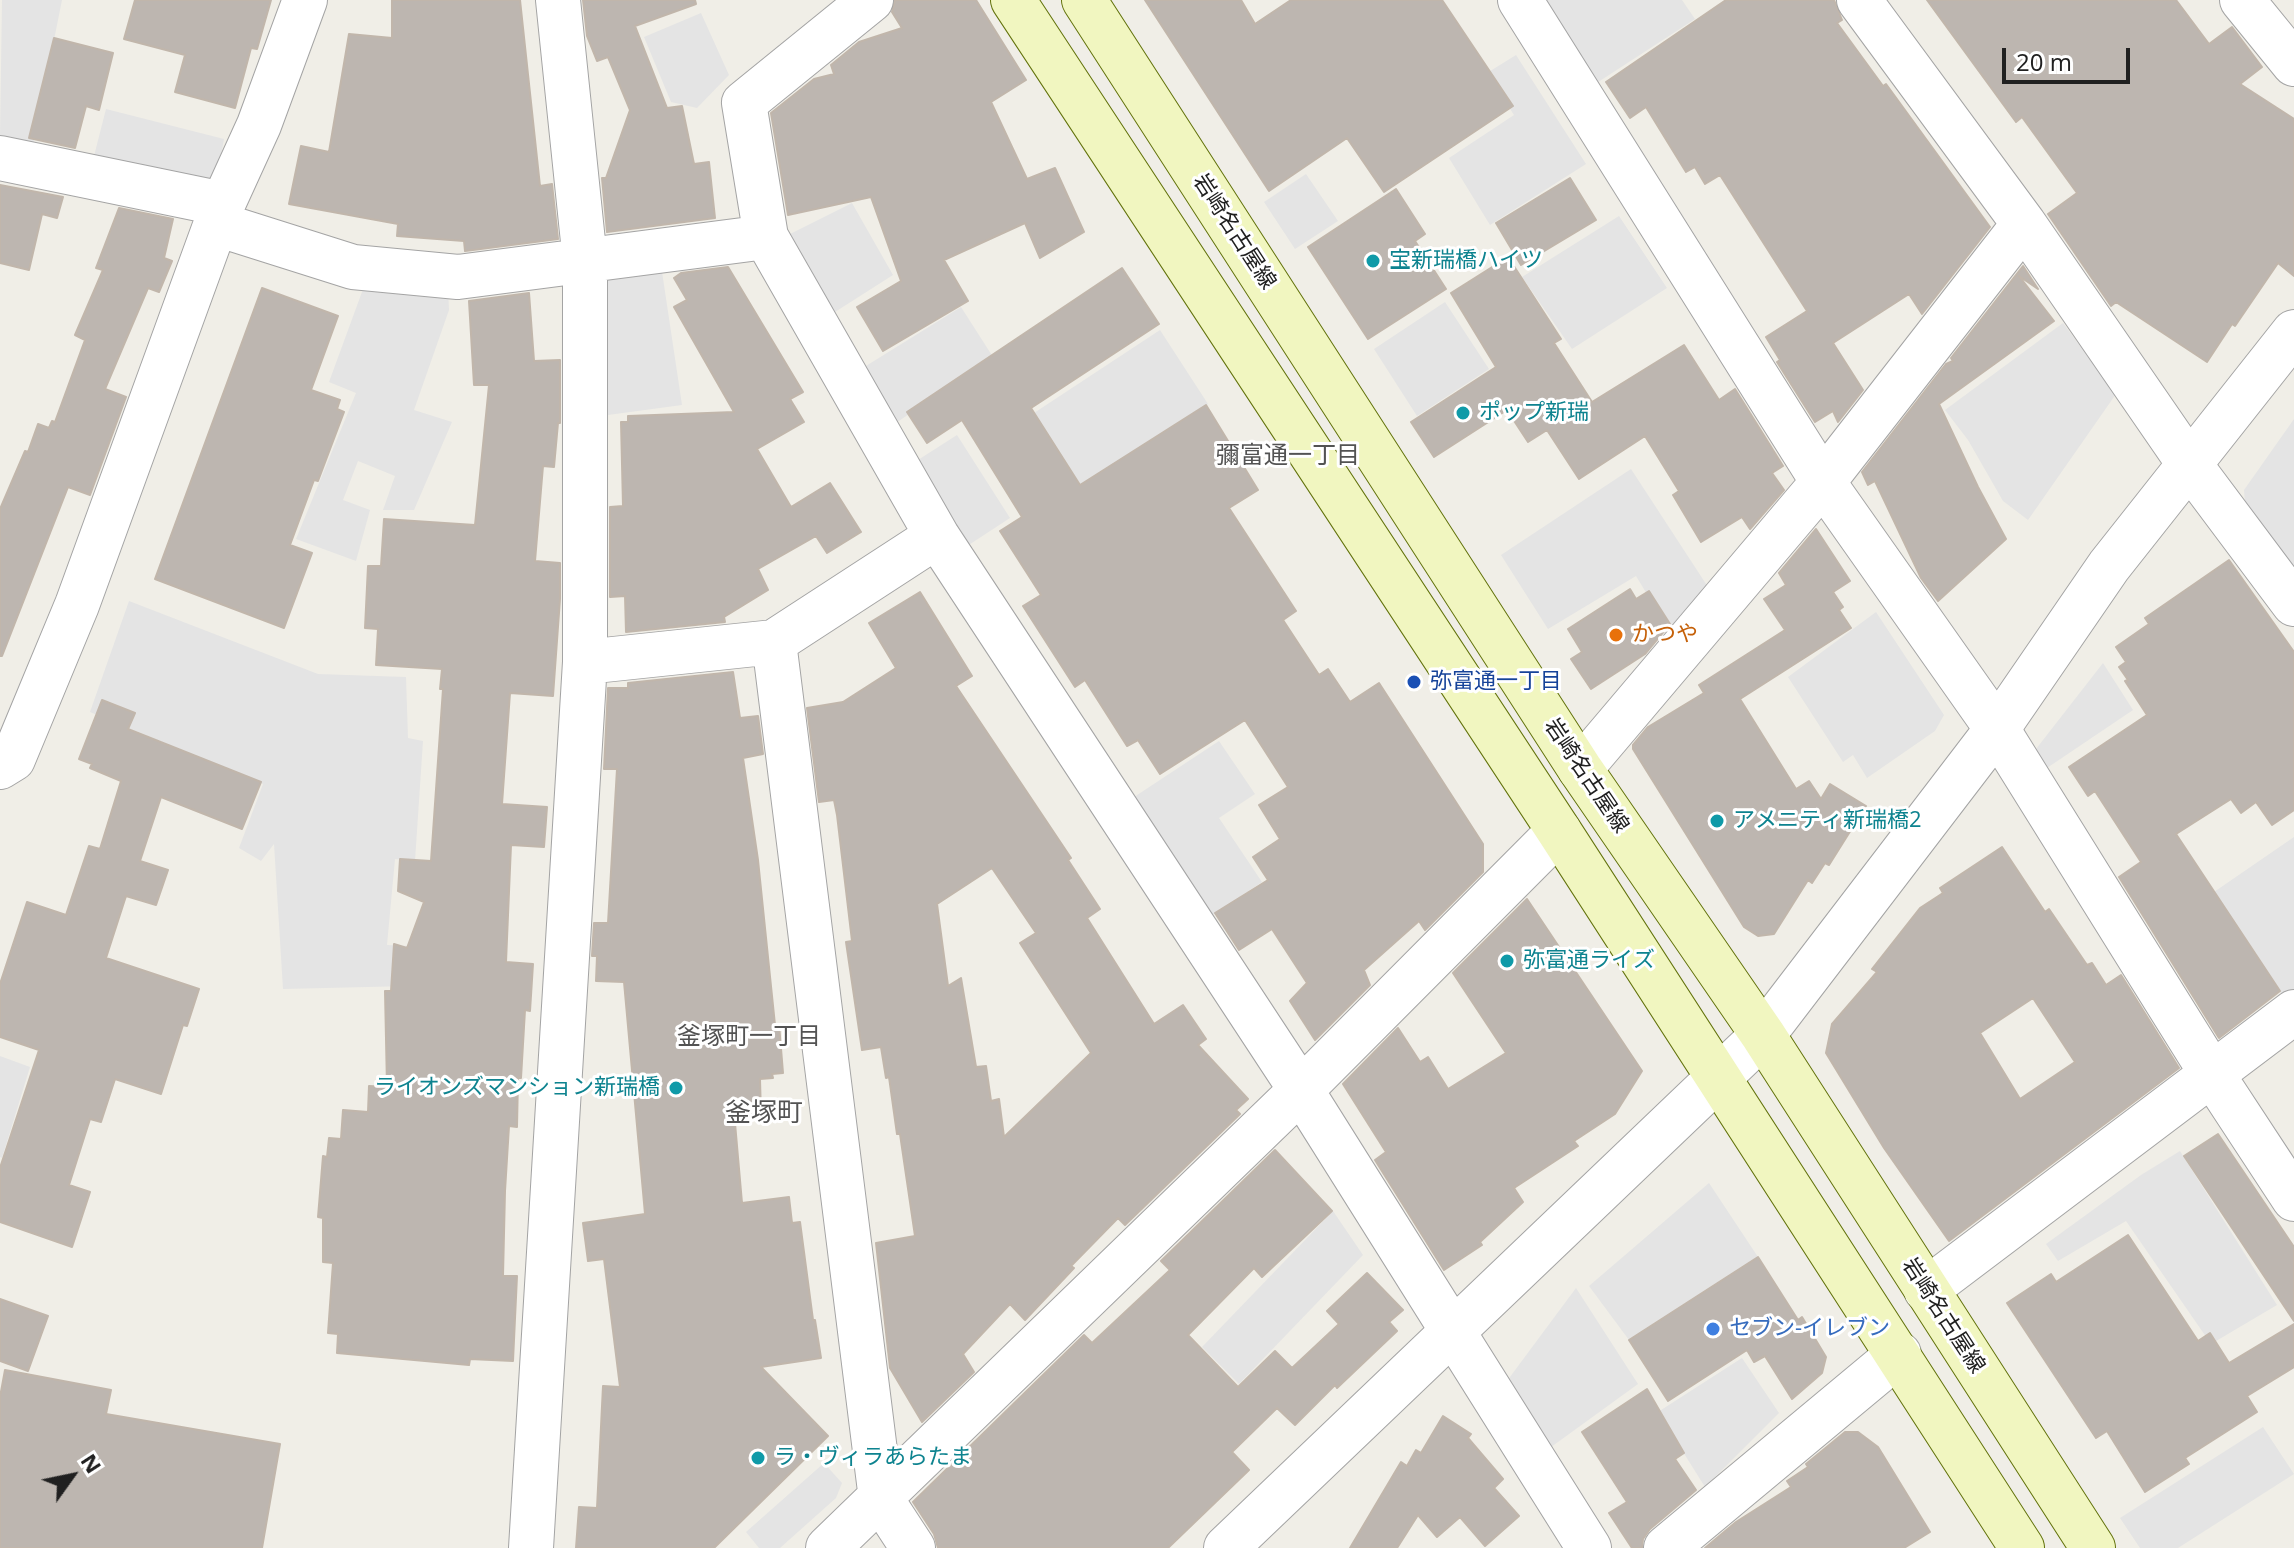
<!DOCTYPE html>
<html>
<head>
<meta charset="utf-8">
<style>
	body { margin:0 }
	#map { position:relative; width:2294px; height:1548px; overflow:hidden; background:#f0eee7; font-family:"Open Sans",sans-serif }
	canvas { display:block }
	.north { position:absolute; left:32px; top:1436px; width:80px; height:80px; -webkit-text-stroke:6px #fff; paint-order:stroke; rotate:57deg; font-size:22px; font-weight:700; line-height:32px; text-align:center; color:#202020 }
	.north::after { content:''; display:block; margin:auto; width:28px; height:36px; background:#202020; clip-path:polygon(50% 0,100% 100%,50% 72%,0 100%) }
	.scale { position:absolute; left:2002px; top:48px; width:128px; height:36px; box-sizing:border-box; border:4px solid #202020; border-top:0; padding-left:10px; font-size:24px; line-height:28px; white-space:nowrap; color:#202020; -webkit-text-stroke:6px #fff; paint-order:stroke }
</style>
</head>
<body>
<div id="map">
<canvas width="2294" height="1548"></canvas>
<div class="north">N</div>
<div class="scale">20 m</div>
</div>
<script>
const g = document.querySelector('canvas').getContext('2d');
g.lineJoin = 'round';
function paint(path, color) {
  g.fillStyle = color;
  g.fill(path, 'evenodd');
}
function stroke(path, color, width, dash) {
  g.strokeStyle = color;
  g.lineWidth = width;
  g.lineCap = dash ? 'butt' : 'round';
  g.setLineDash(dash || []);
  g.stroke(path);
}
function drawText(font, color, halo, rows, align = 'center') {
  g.font = font + ' "Open Sans","Noto Sans JP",sans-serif';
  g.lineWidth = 6;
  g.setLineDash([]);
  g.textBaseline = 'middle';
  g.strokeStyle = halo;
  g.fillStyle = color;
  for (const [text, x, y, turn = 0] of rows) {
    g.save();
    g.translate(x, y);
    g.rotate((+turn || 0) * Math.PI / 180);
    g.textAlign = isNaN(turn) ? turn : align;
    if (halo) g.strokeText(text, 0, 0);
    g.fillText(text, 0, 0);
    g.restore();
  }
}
const parking = new Path2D(`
	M2,0H62L33,145L0,137Z
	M1532,0H1682L1695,19L1589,88Z
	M701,13L729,75L697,108L671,102L644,37Z
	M1516,55L1586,164L1490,225L1449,158L1514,115L1487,73Z
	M106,109L224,139L217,177L210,181L94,156Z
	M1306,174L1338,221L1295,249L1264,202Z
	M852,203L893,275L824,319L776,241Z
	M1619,216L1667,288L1572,349L1522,277Z
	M661,265L682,405L608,415L598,296L605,278Z
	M366,281L448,288L449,310L414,410L452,422L414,510H383L395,476L358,461L343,500L370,510L356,561L296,539L356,393L329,382Z
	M1445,302L1489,369L1417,416L1374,349Z
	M961,307L993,357L887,429L853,374Z
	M2063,323L2116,394L2028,520L2003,501L1968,440L1945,410Z
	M1160,330L1208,404L1082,487L1034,413Z
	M2294,419V573L2245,503L2244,490Z
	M957,435L1010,518L961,550L907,467Z
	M1631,469L1708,587L1670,632L1636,576L1548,629L1501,555Z
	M129,601L318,674L406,677L408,738L423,741L415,861L395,859L387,945L409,946V986L283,989L274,844L261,861L239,848L263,784L90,712Z
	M1876,612L1944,715L1935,731L1867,778L1853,755L1843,762L1788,677Z
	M2103,663L2133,710L2047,768L2036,749Z
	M1219,741L1255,794L1219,818L1262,882L1201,923L1122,805Z
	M2294,837V997L2287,1002L2214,892Z
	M0,1056L30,1067L2,1158L0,1157Z
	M2180,1151L2277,1305L2211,1344L2126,1221L2058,1261L2046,1244L2141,1175Z
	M1709,1183L1758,1257L1629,1340L1589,1286Z
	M1333,1211L1363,1255L1239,1384L1202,1347Z
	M1576,1288L1638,1384L1547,1450L1504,1385Z
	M1742,1358L1779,1413L1705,1487L1658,1412Z
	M2263,1427L2294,1474L2178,1548H2140L2120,1518Z
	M824,1463L842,1483L836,1498L780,1548H759L746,1532Z`);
const building = new Path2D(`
	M135,0H271L257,49L251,48L235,108L175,92L185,55L124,39Z
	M392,0H520L540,186L552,184L558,239L465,251L464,241L397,236L398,224L289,204L301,146L329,152L349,34L392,38Z
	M583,0H695L696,4L635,26L667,108L682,106L694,164L709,162L715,218L607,232L602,178H606L630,110L608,57L597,61L587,36Z
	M895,0H976L1026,80L991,102L1027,179L1055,168L1084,232L1040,258L1025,223L944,260L968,301L883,351L857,307L901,281L871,197L788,215L771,113L814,79L834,74L831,65L859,42L902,28L892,12Z
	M1145,0H1241L1255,24L1291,0H1442L1513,106L1384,192L1347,138L1269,191Z
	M1726,0H1834L1842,20L1837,23L1883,86L1886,84L1990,227L1922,314L1909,294L1833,343L1863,390L1838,422L1833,411L1815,422L1777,362L1780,360L1766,337L1807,311L1720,175L1705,184L1695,167L1686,172L1646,107L1630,118L1606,82Z
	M1927,0H2176L2209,44L2232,27L2262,67L2240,84L2294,119V276L2278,263L2235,326L2232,324L2207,362L2116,302L2111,306L2048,214L2077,193L2022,117L2016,122Z
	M54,38L113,53L99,110L86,106L75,148L29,138Z
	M1570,178L1596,220L1521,265L1496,223Z
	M0,185L63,197L57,218L42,214L29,270L0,263Z
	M1396,189L1425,234L1415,241L1446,289L1368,339L1308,247Z
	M119,208L173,219L164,258L172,261L159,292L148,288L105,389L126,397L90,495L68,487L2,656H0V509L25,451L28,452L38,424L49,428L52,421L55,422L85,340L75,335L103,270L96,268Z
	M1508,257L1561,339L1554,343L1592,402L1684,345L1719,400L1735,389L1783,466L1772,473L1784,490L1750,529L1742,517L1701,542L1673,495L1679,491L1645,436L1579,479L1547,430L1528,442L1507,410L1434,457L1411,422L1496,367L1451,293Z
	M2023,266L2038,289L2019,276L2054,321L1939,404L1978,487L2006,539L1938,601L1921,578L1875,481L1868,485L1862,472L1946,364L1953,361L1951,358Z
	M728,267L803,392L790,399L804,422L757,449L791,507L830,483L861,532L827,553L816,536L758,569L768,590L724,617L725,622L626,632L625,596L610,597V507L623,506L621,422H628V416L734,412L674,307L687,300L674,278L681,273Z
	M1122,268L1159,324L1031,408L1080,485L1206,405L1258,490L1229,508L1296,611L1283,620L1319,675L1328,669L1350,702L1379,683L1483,844V872L1425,930L1419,921L1364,970L1370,985L1315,1040L1290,1001L1307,983L1272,929L1239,950L1215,913L1268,880L1253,857L1280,839L1259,805L1288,787L1245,720L1160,774L1138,740L1127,746L1085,680L1075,687L1023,606L1041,595L1000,531L1022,517L962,420L927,443L907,412Z
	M262,288L338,316L311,390L340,400L337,409L344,412L318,481L314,480L290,545L312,553L284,628L155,579Z
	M529,293L534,361L560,360V423H558L554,467L543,466L535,561L560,563V599L553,696L510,693L502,804L547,807L544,847L511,845L506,962L533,964L530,1011L525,1010L521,1078H518L517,1127L509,1126L505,1191L503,1276H517L513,1361L470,1359L469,1365L337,1353L338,1334L328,1333L333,1263L323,1262V1218L318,1217L323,1156L327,1157L329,1138L341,1139L343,1110L368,1112L369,1086L387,1087L385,991H391L394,944L407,948L424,902L398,891L400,859L431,861L443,689H440L442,669L376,665L378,629L365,628L368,566H381L384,519L475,525L489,385H474L469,301Z
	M1816,529L1850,581L1833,592L1843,607L1839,610L1851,628L1740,699L1796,789L1809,781L1821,799L1830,784L1866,806L1829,865L1825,863L1812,883L1808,880L1774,934L1758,936L1744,927L1633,749V745L1648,727L1704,693L1699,685L1785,630L1764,599L1786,585L1779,573Z
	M2229,560L2294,652V810L2272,825L2256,802L2241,813L2231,799L2176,834L2280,991L2219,1038L2119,877L2141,862L2095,791L2088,796L2069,767L2147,715L2125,681L2128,680L2119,667L2126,662L2116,647L2149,624L2145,618Z
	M1630,589L1636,599L1649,591L1670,624L1645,654L1591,689L1571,659L1582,652L1568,629Z
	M920,592L972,676L956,686L1071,858L1068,860L1100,909L1087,918L1154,1024L1183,1005L1206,1039L1198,1045L1248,1099L1236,1110L1240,1114L1125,1225L1118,1218L1071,1266L1074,1268L1025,1320L1010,1304L963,1354L974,1372L922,1422L890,1368L876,1243L915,1236L900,1134H897L889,1077L886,1078L881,1047L862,1050L846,942L852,941L837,815L834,800L819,802L807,708L843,702L896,668L869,623ZM992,868L1036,933L1020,943L1091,1053L1004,1137L999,1099L991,1101L986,1066L976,1067L961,978L948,986L937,904Z
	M733,672L740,718L758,716L763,754L743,758L758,860L775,1025L779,1024L783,1073L772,1074L773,1078L760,1079L761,1115L735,1123L742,1203L789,1197L792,1223L800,1222L813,1320H815L821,1358L761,1367L828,1436L714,1548H576L579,1507L597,1508L603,1386L620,1387L604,1259L588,1261L583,1223L645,1214L624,982L596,981L597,956H592L594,923H608L617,769H604L608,688H628V683Z
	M102,700L135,713L128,729L261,782L242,829L161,797L140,861L168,870L156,905L126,896L106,958L199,989L187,1026L183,1025L161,1094L115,1079L101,1122L90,1119L69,1185L90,1192L72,1247L0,1222V1168L39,1050L0,1037V984L27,902L66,915L89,846L100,849L121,781L90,768L92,764L79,759Z
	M2002,847L2045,912L2049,909L2087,965L2092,963L2106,985L2121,975L2179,1068L1949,1241L1884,1148L1826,1053L1832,1024L1877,972L1872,969L1920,908L1943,893L1940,888ZM2033,998L2075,1062L2020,1099L1980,1033Z
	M1527,899L1642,1071L1615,1114L1574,1141L1578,1146L1514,1188L1523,1202L1480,1242L1482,1245L1444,1270L1375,1160L1386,1152L1343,1084L1398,1028L1420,1062L1428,1057L1448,1089L1506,1053L1453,973Z
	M2218,1134L2294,1247V1321L2184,1156Z
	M1275,1150L1332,1211L1262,1277L1254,1268L1188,1335L1238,1387L1275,1351L1292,1368L1339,1324L1327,1311L1367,1273L1403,1310L1389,1322L1397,1331L1337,1388L1335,1385L1295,1425L1277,1408L1232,1452L1249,1470L1168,1548H938L934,1534L913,1502L1084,1335L1092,1343L1170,1270L1161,1261Z
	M2128,1235L2198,1341L2210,1333L2229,1363L2294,1324V1367L2247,1396L2257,1412L2185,1458L2189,1464L2145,1492L2107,1431L2096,1438L2007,1303L2051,1274L2056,1282Z
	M1758,1257L1798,1320L1802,1317L1826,1357L1822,1373L1792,1399L1765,1356L1754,1362L1747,1350L1668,1401L1629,1340Z
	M0,1299L48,1316L28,1371L0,1361Z
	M5,1370L111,1390L106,1414L280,1444L262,1548H0V1397Z
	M1647,1389L1684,1453L1675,1459L1696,1490L1650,1529L1643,1539L1642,1548H1632L1609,1513L1627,1502L1582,1432Z
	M1443,1416L1471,1434L1468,1438L1503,1479L1494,1488L1519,1516L1485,1546L1460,1517L1437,1537L1418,1515L1397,1548H1350L1401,1462L1407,1466L1416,1450L1421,1453Z
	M1845,1432H1858L1878,1447L1930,1532L1904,1548H1705L1736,1522L1791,1487L1787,1481L1808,1467L1806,1464Z`);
const minor = new Path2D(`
	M1520,0L1823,482L1997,729L2212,1074L2294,1199
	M1859,0L2024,224L2190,465L2294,604
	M2242,0L2294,64
	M0,158L223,204
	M217,224L353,267L458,277L766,237L744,103L871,0
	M766,237L937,536L1301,1090L1589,1548
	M774,642L937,536
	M585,662L774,642L881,1499L913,1548
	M0,767L13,759L77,605L223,204L259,125L305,0
	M1580,769L1823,482L2024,224
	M1926,1290L2294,1012
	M531,1548L585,662V261L558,0
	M828,1548L1301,1090L1559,831
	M1666,1548L1899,1354`);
const tertiary = new Path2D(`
	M1226,1548L1763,1035L1997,729L2109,566L2294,332`);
const secondary = new Path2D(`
	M1013,0L1559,831L2022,1548
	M1084,0L1580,769L1763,1035L2093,1548`);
const markers = [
	[1373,261,8,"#0f9aa8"],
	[1463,413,8,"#0f9aa8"],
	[1616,635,8,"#e8710a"],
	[1414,682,8,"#1a4fb4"],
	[1717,821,8,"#0f9aa8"],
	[1507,961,8,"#0f9aa8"],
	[676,1088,8,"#0f9aa8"],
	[1713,1329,8,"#3f7fe0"],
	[758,1458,8,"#0f9aa8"]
];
const streetNames = [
	["岩崎名古屋線",1234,232,57],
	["岩崎名古屋線",1586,776,56],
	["岩崎名古屋線",1943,1316,57]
];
const cultureNames = [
	["宝新瑞橋ハイツ",1389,261],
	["ポップ新瑞",1479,413],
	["アメニティ新瑞橋2",1733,821],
	["弥富通ライズ",1523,961],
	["ライオンズマンション新瑞橋",660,1088,"right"],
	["ラ・ヴィラあらたま",774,1458]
];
const foodNames = [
	["かつや",1632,635]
];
const transitNames = [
	["弥富通一丁目",1430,682]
];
const shopNames = [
	["セブン-イレブン",1729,1329]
];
const neighbourhoodNames = [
	["彌富通一丁目",1288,456],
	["釜塚町一丁目",749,1037]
];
const quarterNames = [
	["釜塚町",764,1114]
];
paint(parking, '#e4e4e4');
paint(building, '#bdb6b0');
stroke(building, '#c1b6ab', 2);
stroke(minor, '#a4a4a4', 46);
stroke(tertiary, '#a4a4a4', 46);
stroke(secondary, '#63730c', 46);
stroke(minor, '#fff', 44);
stroke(tertiary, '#fff', 44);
stroke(secondary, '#f1f6c0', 44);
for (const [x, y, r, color] of markers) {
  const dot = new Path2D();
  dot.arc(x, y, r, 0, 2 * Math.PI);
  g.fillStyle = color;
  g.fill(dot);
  stroke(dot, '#fff', 3);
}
drawText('22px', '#202020', '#fff', streetNames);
drawText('22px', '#0d838f', '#fff', cultureNames, 'left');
drawText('22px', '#c56008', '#fff', foodNames, 'left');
drawText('22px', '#164399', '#fff', transitNames, 'left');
drawText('22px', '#366cbe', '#fff', shopNames, 'left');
drawText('24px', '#535353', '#fff', neighbourhoodNames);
drawText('26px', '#535353', '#fff', quarterNames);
</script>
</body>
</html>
